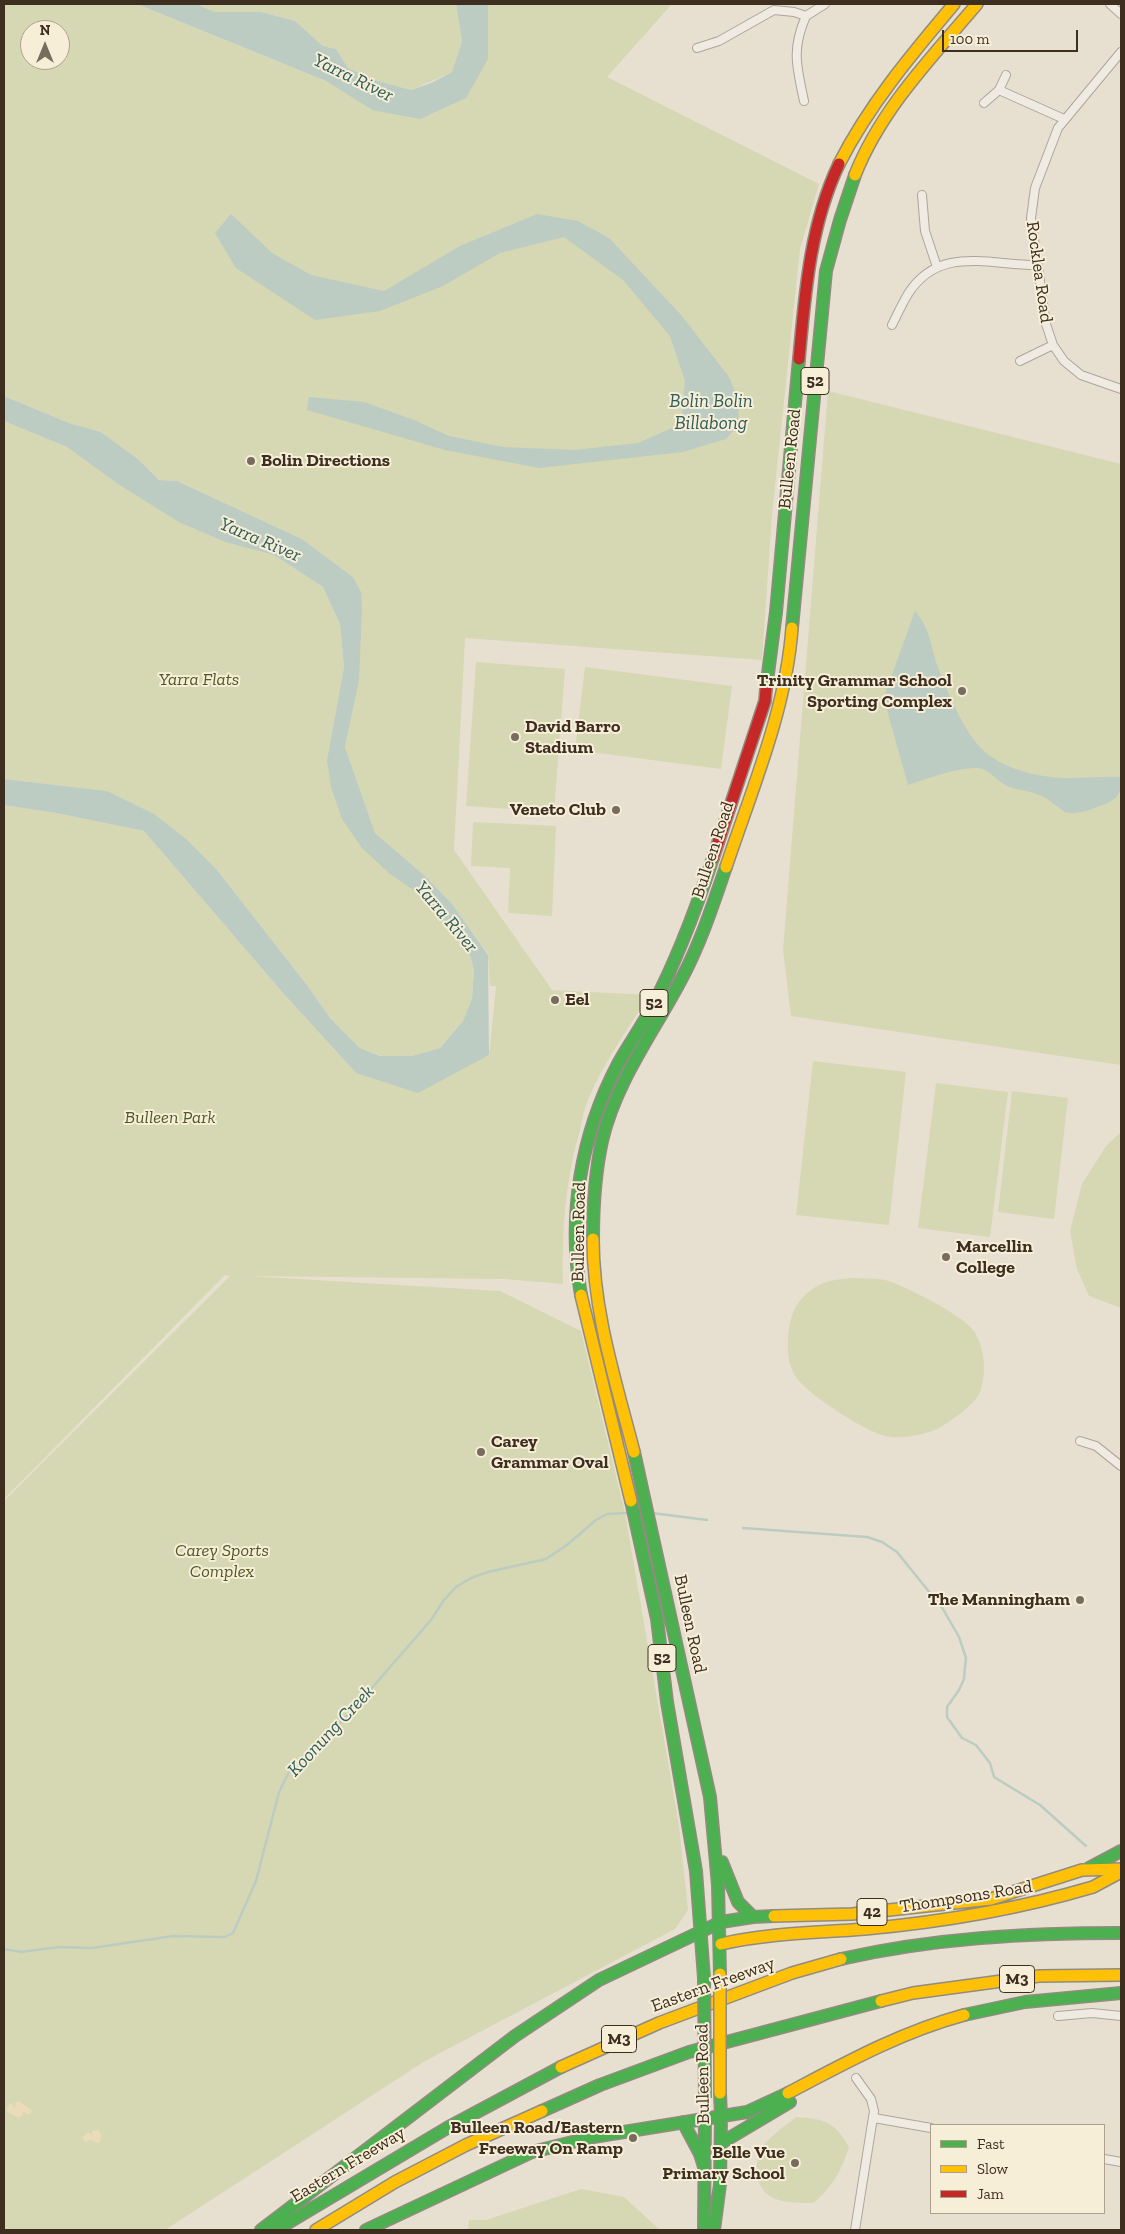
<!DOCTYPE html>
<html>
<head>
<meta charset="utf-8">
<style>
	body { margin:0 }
	#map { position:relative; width:1125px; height:2234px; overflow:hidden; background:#e7e0d1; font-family:"Zilla Slab",serif }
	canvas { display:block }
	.frame { position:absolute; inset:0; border:5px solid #3d2e20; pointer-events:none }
	.legend { position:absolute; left:930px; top:2124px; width:175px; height:90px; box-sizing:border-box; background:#f7eed8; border:1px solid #ada18e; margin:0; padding:6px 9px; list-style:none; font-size:15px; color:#3d2e20 }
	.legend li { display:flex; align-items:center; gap:10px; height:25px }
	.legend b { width:25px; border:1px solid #ada18e }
	.north { position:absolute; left:20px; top:20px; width:50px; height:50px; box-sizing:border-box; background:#f7eed8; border:1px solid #ada18e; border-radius:50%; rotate:0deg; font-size:14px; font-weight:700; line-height:20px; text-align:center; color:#3d2e20 }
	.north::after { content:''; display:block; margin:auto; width:18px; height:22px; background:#786c5e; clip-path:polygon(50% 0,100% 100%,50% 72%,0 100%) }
	.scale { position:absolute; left:942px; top:30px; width:136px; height:22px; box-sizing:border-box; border:2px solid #3d2e20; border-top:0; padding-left:6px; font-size:15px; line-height:18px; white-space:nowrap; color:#3d2e20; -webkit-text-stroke:4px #f7eed8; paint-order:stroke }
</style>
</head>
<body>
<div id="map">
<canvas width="1125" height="2234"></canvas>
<div class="frame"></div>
<ul class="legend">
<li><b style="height:6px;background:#4caf50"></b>Fast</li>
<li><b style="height:6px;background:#ffc107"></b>Slow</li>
<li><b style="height:6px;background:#c62828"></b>Jam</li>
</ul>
<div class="north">N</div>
<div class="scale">100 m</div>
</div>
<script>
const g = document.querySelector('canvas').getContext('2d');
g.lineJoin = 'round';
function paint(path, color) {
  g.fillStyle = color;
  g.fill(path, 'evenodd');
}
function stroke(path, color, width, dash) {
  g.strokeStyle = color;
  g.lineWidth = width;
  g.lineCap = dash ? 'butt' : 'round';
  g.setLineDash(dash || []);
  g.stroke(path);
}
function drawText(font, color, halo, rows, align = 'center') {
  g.font = font + ' "Zilla Slab",serif';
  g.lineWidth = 4;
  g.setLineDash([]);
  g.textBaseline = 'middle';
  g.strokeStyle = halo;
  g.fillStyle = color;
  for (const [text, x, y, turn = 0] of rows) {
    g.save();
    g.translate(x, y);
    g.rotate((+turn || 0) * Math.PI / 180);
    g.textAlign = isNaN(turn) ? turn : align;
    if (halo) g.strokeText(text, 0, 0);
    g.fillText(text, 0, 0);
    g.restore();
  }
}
const green = new Path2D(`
	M4,4H137L326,81L372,110L488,59V4H672L607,77L819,184L800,249L772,515L762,660L465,638L454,850L552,990L649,995C628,1029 603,1063 588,1100C584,1110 582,1120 580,1130C565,1182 562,1230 563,1284L505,1279L248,1276L500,1291L581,1331L625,1513L679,1826L688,1910L675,1929L425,2061L165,2230H4V1501L230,1276L225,1275L4,1499V805L56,813L144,831L283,993L356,1073L489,1056L496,986H490L488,954L453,905L424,875L375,833L345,747L359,681L353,577L302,539L177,481L159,480L138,459L101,432L69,423L4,396ZM30,30H60V60H30Z
	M196,4H456L462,41L452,72L411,90L378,81L348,68L336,49L323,46L295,21L261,12H215Z
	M828,391L1121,464V1065L791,1016L783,950Z
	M4,421L67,447L120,485L228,543L274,555L323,587L340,624L344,667L327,760L390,874L420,895L468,948L474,970L472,999L463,1021L440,1048L412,1056H381L360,1048L330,1018L307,985L217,870L107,791L4,779Z
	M476,662L565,669L554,812L466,806Z
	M585,667L732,686L721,769L575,750Z
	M473,822L556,826L552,916L508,913L510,868L471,866Z
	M813,1061L906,1072L889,1225L796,1215Z
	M936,1083L1008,1092L990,1237L918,1228Z
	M1012,1091L1068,1098L1054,1219L998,1212Z
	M1121,1132V1308L1089,1296L1077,1269L1070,1231L1082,1184L1106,1146Z
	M854,1278C864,1279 875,1278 885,1280C902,1284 964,1316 973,1330C985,1346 987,1373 980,1392C975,1404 955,1418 944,1425C931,1434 902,1440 886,1436C865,1432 806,1393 795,1376C789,1366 787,1350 788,1339C789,1313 799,1293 824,1283C833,1279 845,1279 854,1278Z
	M796,2117C824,2119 834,2121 849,2147C841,2172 834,2184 814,2203C792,2203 763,2204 758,2178C756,2167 756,2158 762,2148C770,2136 785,2126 796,2117Z
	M581,2189L624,2197L660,2230H468L469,2220H486Z`);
const sand = new Path2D(`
	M18,2101L32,2110L30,2115L23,2112V2115L19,2118L7,2112V2106L12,2103L15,2108V2103Z
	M98,2130L101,2134L100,2142L97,2143L91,2140L85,2142L82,2137L88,2132L93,2135L92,2131Z`);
const water = new Path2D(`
	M137,4H196L215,12H261L295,21L323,46L336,49L348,68L378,81L411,90L431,83L452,72L462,41L456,4H488V59L466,98L420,119L372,110L326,81Z
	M231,214L272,253L311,275L384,291L460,246L537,214L578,221L609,238L682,316L729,377L739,401L738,425L726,439L683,452L539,468L445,450L307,410L309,397L364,402L414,420L449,436L503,447L574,450L638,443L681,424L685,381L670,336L623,280L564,237L500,253L443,286L380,311L315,320L236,268L215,233Z
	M4,396L69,423L101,432L138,459L159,480L177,481L302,539L353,577L361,592L362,608L359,681L345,747L375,833L424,875L453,905L488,955L489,1055L418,1093L356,1073L283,993L144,831L56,813L4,805V779L107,791L154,814L186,839L217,870L307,985L330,1018L360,1048L380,1056H412L440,1048L463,1021L472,999L474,970L468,948L420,895L390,874L362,848L342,819L331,787L327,760L344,667L340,624L323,587L274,555L228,543L179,522L118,484L67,447L4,421Z
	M915,611C932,631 930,647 939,670C949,694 962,728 980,747C1000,769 1040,778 1068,778C1086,778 1103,776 1121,777C1121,794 1119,799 1102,805C1093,809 1075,816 1065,812C1055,806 1048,797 1036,794C1027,790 1016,790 1007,786C999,782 990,771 982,769C966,764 924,780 908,785L887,710L885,694Z`);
const stream = new Path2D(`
	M652,1513L707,1520
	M743,1528L867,1537L882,1542L897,1552L943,1609L959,1637L966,1658L965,1667L964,1679L959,1690L947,1707V1717L962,1738L976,1745L990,1763L994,1777L1040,1805L1086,1846
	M4,1949L21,1952L59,1947L92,1948L173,1936L225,1937L233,1933L256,1881L279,1792L290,1770L351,1712L431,1620L444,1600L456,1587L471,1578L488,1572L546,1559L567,1545L596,1520L607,1514L629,1513`);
const street = new Path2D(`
	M1110,4L1121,14
	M697,48L719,41L774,10L794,12L806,16L825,4
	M1121,52L1058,128L1035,188L1031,218L1046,324L1053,345L1064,361L1081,375L1121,389
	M999,90L1064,119
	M804,101C797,67 791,50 806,16
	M984,103L999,90L1006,75
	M922,195L925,231L937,267
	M892,325C897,315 902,304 908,294C939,245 989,265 1036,265
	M1020,361L1053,345
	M1080,1441L1096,1446L1121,1466
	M1058,2016L1092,2013L1121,2016
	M874,2118L931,2128
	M1104,2159L1121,2162
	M855,2230L874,2111L871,2099L856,2078`);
const fast = new Path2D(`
	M792,628L826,271L840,220L855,175
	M766,689L776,612L799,359
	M593,1239C593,1206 595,1173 602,1141C616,1080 656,1029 684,974C702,939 713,904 726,867
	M581,1295C567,1216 581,1134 618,1064C629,1044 643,1025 653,1005C678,958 696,909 713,858
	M634,1452L710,1797L718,1885L720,1974
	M631,1501L657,1619L667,1702L696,1871L704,1978
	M722,1862L738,1902L753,1917
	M1089,1868L1121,1851
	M841,1959C933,1938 1027,1933 1121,1933
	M964,2015L1025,2002L1121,1993
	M720,2093L721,2116
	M542,2111L600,2085L689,2052L881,2001
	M683,2122L700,2154L705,2170
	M721,2143L790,2102
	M261,2230L515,2036L599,1980L721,1922L753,1917L774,1916
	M276,2230L447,2128L561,2067
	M366,2230L532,2152L593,2137L747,2112L788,2093
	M704,2230L705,2118
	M714,2230L720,2184L721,2116`);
const slow = new Path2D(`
	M839,164C869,105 911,55 954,4
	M855,175C881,109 932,57 977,4
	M726,867C752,789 786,710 792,628
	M593,1239C593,1312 616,1382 634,1452
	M581,1295L631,1501
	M1093,1887L1121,1872
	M774,1916L852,1914L991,1899L1082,1870L1121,1869
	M721,1944C769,1933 816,1933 865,1929C942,1922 1019,1909 1093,1887
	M881,2001L913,1993L1039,1976L1121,1975
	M561,2067L659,2023L792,1973L841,1959
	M788,2093C845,2063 901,2032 964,2015
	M316,2230L395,2182L466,2145L542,2111`);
const jam = new Path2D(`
	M799,359C805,293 810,225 839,164
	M713,858L765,701L766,689`);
const fastBridge = new Path2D(`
	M704,1978L705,2098`);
const slowBridge = new Path2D(`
	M720,1974V2093`);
const markers = [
	[251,461,5,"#786c5e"],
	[962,691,5,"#786c5e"],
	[515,737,5,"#786c5e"],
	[616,810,5,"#786c5e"],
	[555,1000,5,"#786c5e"],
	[946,1257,5,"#786c5e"],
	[481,1452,5,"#786c5e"],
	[1080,1600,5,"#786c5e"],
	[633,2138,5,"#786c5e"],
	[795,2163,5,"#786c5e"]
];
const shields = [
	[815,381,28],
	[654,1003,28],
	[662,1658,28],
	[872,1912,30],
	[1017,1979,35],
	[619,2039,35]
];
const shieldNames = [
	["52",815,381],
	["52",654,1003],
	["52",662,1658],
	["42",872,1912],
	["M3",1017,1979],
	["M3",619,2039]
];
const streetNames = [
	["Rocklea Road",1039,272,82],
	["Bulleen Road",790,459,-84],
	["Bulleen Road",713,850,-72],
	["Bulleen Road",579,1232,-89],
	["Bulleen Road",690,1624,78],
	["Thompsons Road",966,1897,-9],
	["Eastern Freeway",713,1985,-20],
	["Bulleen Road",703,2074,-91],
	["Eastern Freeway",348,2165,-31]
];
const poiNames = [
	["Bolin Directions",261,461],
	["Trinity Grammar School",952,681,"right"],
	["Sporting Complex",952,702,"right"],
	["David Barro",525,727],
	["Stadium",525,748],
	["Veneto Club",606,810,"right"],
	["Eel",565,1000],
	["Marcellin",956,1247],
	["College",956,1268],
	["Carey",491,1442],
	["Grammar Oval",491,1463],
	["The Manningham",1070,1600,"right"],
	["Bulleen Road/Eastern",623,2128,"right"],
	["Freeway On Ramp",623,2149,"right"],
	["Belle Vue",785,2153,"right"],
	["Primary School",785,2174,"right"]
];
const parkNames = [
	["Yarra Flats",199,680],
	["Bulleen Park",170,1118],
	["Carey Sports",222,1551],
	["Complex",222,1572]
];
const waterNames = [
	["Yarra River",353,78,26],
	["Bolin Bolin",711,402],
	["Billabong",711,424],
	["Yarra River",260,540,23],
	["Yarra River",446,917,50],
	["Koonung Creek",331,1731,-47]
];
paint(green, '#d6d7b3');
paint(sand, '#eadcb9');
paint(water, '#bcccc2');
stroke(stream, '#bcccc2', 2.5);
stroke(street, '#ada599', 10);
stroke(fast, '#928b80', 14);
stroke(slow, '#928b80', 14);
stroke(jam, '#928b80', 14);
stroke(street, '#efebe3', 8);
stroke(fast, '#4caf50', 11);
stroke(slow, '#ffc107', 11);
stroke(jam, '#c62828', 11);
stroke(fastBridge, '#928b80', 14, []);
stroke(slowBridge, '#928b80', 14, []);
stroke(fastBridge, '#4caf50', 11);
stroke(slowBridge, '#ffc107', 11);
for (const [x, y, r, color] of markers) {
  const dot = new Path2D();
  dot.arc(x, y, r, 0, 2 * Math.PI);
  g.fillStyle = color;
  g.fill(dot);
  stroke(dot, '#f7eed8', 2);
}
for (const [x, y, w] of shields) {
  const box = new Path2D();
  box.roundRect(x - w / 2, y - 13.5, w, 27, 4);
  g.fillStyle = '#f7eed8';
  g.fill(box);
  stroke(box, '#3d2e20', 1);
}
drawText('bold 16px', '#3d2e20', null, shieldNames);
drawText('18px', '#3d2e20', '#f7eed8', streetNames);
drawText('bold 18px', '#3d2e20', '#f7eed8', poiNames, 'left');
drawText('italic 18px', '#4d5a26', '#f7eed8', parkNames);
drawText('italic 19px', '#2f5d5a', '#f7eed8', waterNames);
</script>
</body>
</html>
